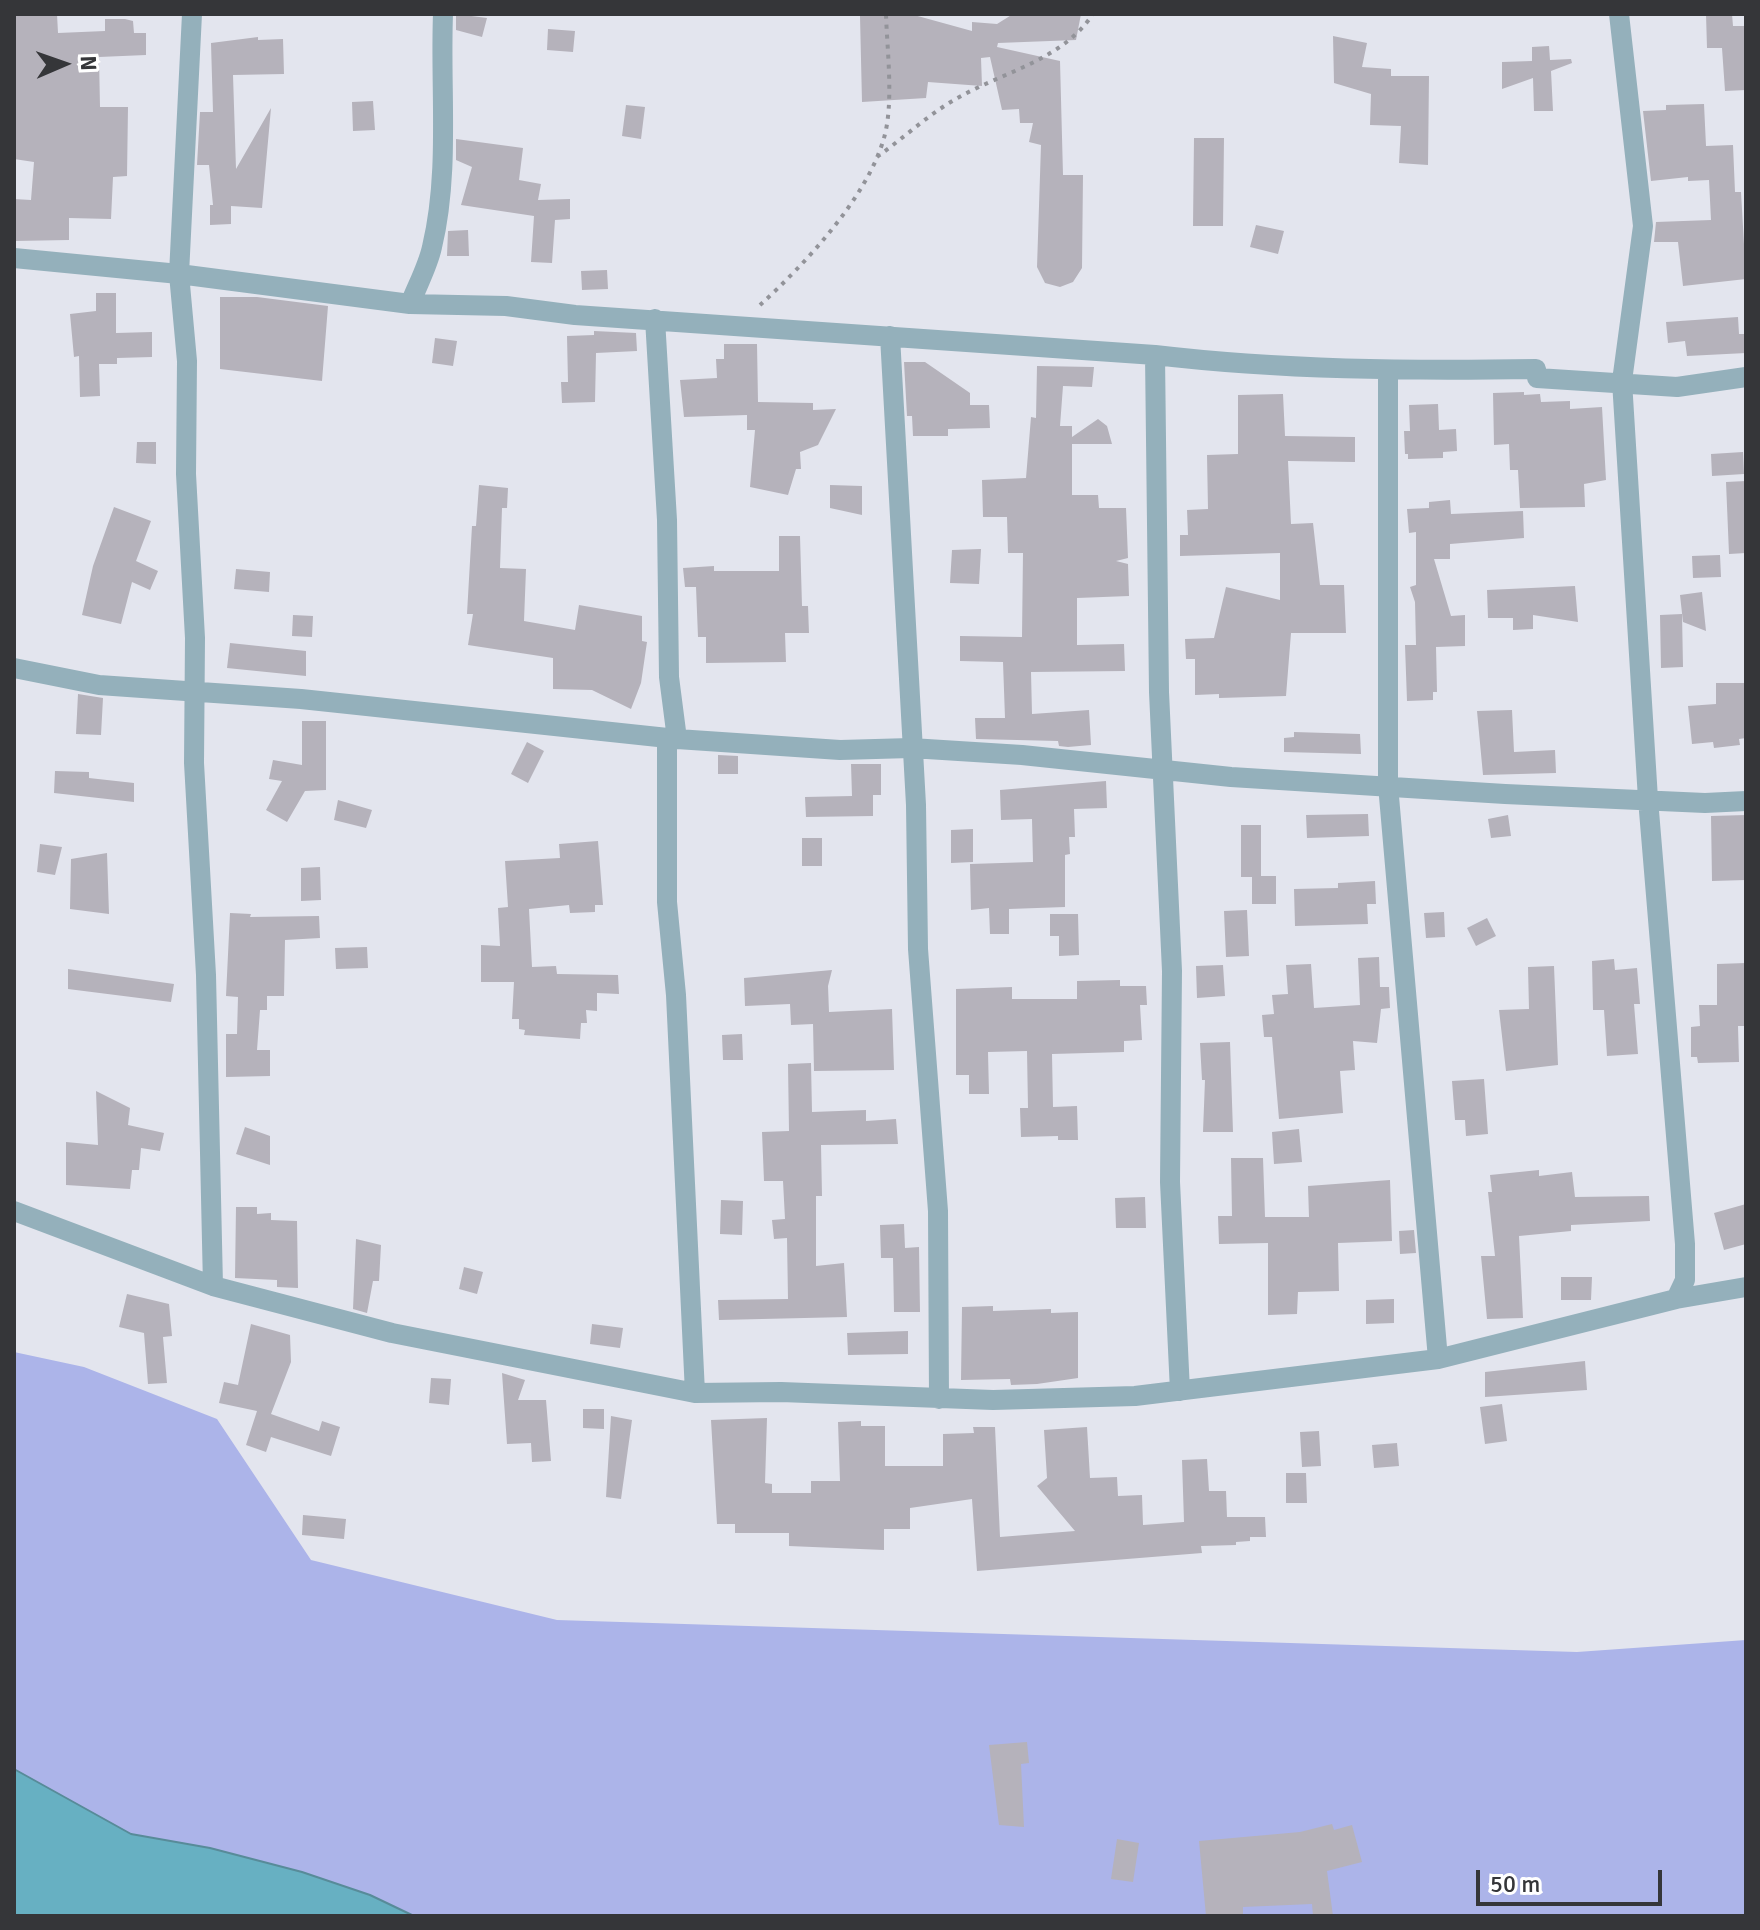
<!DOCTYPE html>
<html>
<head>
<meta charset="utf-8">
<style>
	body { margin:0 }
	#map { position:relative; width:1760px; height:1930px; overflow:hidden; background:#e3e5ee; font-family:Signika,sans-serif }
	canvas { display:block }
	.frame { position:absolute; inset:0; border:16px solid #353639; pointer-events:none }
	.north { position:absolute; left:24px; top:24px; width:80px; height:80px; -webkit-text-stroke:6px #fff; paint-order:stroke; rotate:88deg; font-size:22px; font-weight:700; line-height:32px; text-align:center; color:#353639 }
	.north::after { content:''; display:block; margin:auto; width:28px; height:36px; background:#353639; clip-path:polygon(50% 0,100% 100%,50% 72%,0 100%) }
	.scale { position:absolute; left:1476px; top:1870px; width:186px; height:36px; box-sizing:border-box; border:4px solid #353639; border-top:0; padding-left:10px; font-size:24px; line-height:28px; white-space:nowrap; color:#353639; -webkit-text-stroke:6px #fff; paint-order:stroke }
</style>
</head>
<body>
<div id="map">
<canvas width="1760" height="1930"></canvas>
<div class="frame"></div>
<div class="north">N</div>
<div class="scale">50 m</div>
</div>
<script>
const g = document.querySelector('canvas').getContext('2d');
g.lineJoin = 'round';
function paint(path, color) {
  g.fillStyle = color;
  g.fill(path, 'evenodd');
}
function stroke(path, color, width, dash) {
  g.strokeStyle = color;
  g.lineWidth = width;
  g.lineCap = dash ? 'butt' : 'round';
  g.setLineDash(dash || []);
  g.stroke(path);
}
const green = new Path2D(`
	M14,1352L84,1367L217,1419L311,1560L557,1620L1577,1652L1746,1640V1916H414L370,1895L302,1872L210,1848L131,1834L14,1769Z`);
const water = new Path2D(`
	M14,1769L131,1834L210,1848L302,1872L370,1895L414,1916H14Z`);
const building = new Path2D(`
	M14,14H57L58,33L105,31V19H125L133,21L134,33H146V55L99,57L100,107H128L127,176L113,177L111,219L69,218V240L14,241V199L31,200L34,162L14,159Z
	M456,14L487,18L482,37L456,30Z
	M1013,14H1081L1076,40L998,43L997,47L1060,61L1063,175H1083L1082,268L1073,282L1060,287L1045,283L1037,267L1041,145L1029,142L1033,123H1020L1019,109L1002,110L990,57L981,58L982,86L928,82L926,98L862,102L860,16L914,15L972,31V22L997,24Z
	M1706,14H1732L1733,26H1746V90L1725,91L1722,48H1707Z
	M548,29L575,31L573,52L547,50Z
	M1333,36L1367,43L1362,67L1391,69V76H1429L1428,165L1399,163L1401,126L1370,125L1371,94L1334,83Z
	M258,37V40L283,39L284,74L233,75L236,169L271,108L262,208L231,206V224L210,225V205H219H213L209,165H197L200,112H213L211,43Z
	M1549,46L1550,60L1571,59L1572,63L1551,71L1553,111H1534L1533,78L1502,89V62L1532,61V47Z
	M373,101L375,130L353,131L352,102Z
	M1704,104L1706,146L1733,145L1735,192H1741L1746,279L1683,286L1678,242H1654L1656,222L1711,220L1709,180L1688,181V177L1651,181L1643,111L1666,110V105Z
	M626,105L645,107L641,139L622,136Z
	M1194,138H1224L1223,226H1193Z
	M456,139L523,148L519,180L541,184L538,200L570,199V219L555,220L552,263L531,262L534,216L461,205L472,167L456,160Z
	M1256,225L1284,231L1278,254L1250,247Z
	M468,230L469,256H447L448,231Z
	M607,270L608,289L582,290L581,271Z
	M96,293H116V333L152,332V357L117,358V364H99L100,396L80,397L79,356L74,357L70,314L96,311Z
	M220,297H257L328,306L322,381L220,369Z
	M1738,317L1739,334H1746V353L1687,356L1685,341L1668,343L1666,322Z
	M594,331L636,333L637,351L596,353L595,402L562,403L561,382H568L567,336L594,335Z
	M435,338L457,341L453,366L432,363Z
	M724,344H757L758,402L813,403V410L836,409L818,445L800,452L801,469H796L788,495L750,487L755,430H747V415L684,417L680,380L717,378L716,359H724Z
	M904,362H925L970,393V405H989L990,428L948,429V436H913L912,416H907Z
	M1037,366L1094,367L1092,387L1063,386L1060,426H1072V437L1098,419L1107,426L1112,444H1072V495H1098L1099,508H1126L1128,558L1116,561L1128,564L1129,596L1077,598V645L1124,644L1125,671L1031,672L1032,714L1089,710L1091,745L1068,747L1059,746L1058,741L976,739L975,718H1005L1003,662L960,661V636L1022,637L1023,553H1008L1007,517H983L982,480L1026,478L1031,417L1036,418Z
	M1524,392V395L1540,394L1541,402L1570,401V409L1602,407L1606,480L1584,484L1585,507L1520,508L1518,470H1510L1509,444L1494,445L1493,393Z
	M1283,394L1285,436L1355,437V462L1288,461L1291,524L1313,523L1320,585H1344L1346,633H1291L1286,696L1219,698V694L1195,695V659H1186L1185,639L1214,638L1226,587L1280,600V553L1180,556V535H1188L1187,510L1208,509L1207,455L1238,454V395Z
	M1438,404L1439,430L1456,429L1457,451L1443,452V458L1408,459V454H1405L1404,431H1410L1409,405Z
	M137,442H156V464L136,463Z
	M1743,452L1744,474L1712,476L1711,454Z
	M1746,481V553L1729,554L1726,482Z
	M479,485L508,488L507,508H502L500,568L526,569L524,621L575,630L579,605L642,616V641L647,642L641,683L631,709L592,690L553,689V658L468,645L473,614H467L472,526H476Z
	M830,485L862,486V515L830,508Z
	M1450,500L1451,514L1523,511L1524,538L1450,544V559H1434L1451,616L1465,615V646L1436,647L1437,692H1433V700L1407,701L1405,645H1416L1415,602L1410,587L1416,585V532L1409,533L1407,509L1429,508V502Z
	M114,507L151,521L136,561L158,571L150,590L132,582L121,624L82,615L93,566Z
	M779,536H800L802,606H808L809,633H785L786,662L706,663V637H698L696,587H685L683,568L714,566V571H779Z
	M981,549L979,584L950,583L952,550Z
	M1720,555L1721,577L1693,578L1692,556Z
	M236,569L270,572L269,592L234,589Z
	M1575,586L1578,622L1533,615V629L1513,630V618H1488L1487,590Z
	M1702,592L1706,631L1683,622L1680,595Z
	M1682,614L1683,667L1661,668L1660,615Z
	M293,615L313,616L312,637L292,636Z
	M230,643L306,651V676L227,668Z
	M1716,683H1746V738L1739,739L1740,745L1714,748L1713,742L1692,744L1688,706L1716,704Z
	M78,694L103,698L101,735L76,734Z
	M1512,710L1514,752L1555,750L1556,773L1483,775L1477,711Z
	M302,721H326V790L305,791L287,822L266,810L282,781L269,779L273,760L302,765Z
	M1294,732L1360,734L1361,754L1284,752V738L1294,737Z
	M527,742L544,751L528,783L511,774Z
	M718,755L738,756V774H718Z
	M851,764H881V795H873V816L806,817L805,797L852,796Z
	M55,771L89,772V778L134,783V802L54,793Z
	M1106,781L1107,808L1074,809L1075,837H1069L1070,854L1065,855V907L1009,909V934H990L989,908L971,910L970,864L1033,862L1032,819L1001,820L1000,790Z
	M338,800L372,810L366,828L334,820Z
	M1368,814L1369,836L1307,838L1306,815Z
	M1508,815L1511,836L1491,838L1488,819Z
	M1746,815V880L1712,881L1711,816Z
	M1241,825H1261V876H1276V904H1252V877H1241Z
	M973,829V862L951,863V830Z
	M802,838H822V866H802Z
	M598,841L603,905H595V912L570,913L569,905L529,909L532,967L556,966L557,974L618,975L619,994L597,993V1011L586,1010L587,1023H581L580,1039L524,1035L525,1030L519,1029V1019H512L514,982H481V945L500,946L498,908L508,907L505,861L560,858L559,844Z
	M40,844L62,847L55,875L37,872Z
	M107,853L109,914L70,909L71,859Z
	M320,867L321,900L301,901V868Z
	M1375,881L1376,904H1367L1368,924L1295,926L1294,889L1338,888V883Z
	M1247,910L1249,956L1226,957L1224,911Z
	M1444,912L1445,937L1426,938L1424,913Z
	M230,913L251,914L250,917L319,916L320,938L285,940L284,996H267V1010H260L257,1050H270V1076L226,1077V1034H237L238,997L226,996Z
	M1050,914H1078L1079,955L1059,956V936H1050Z
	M1487,918L1496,936L1476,946L1467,928Z
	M367,947L368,968L336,969L335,948Z
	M1379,957L1380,987H1389L1390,1008L1381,1009L1377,1043L1353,1041L1355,1070L1340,1071L1343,1113L1279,1119L1272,1037H1264L1262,1015L1274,1014L1272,995L1288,994L1286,965L1311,964L1314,1008L1360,1005L1358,958Z
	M1614,959L1615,970L1637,968L1640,1004H1634L1638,1054L1607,1056L1604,1010H1593L1592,961Z
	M1746,963V1026H1738L1739,1062L1698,1063L1697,1057H1691V1027L1700,1026L1699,1005H1717V964Z
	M1223,965L1225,996L1197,998L1196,966Z
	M1554,966L1558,1065L1506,1071L1499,1010L1529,1009L1528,967Z
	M68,969L174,984L171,1002L68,989Z
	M832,970L828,986L829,1012L892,1009L894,1070L814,1071L813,1024L791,1025L790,1004L745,1006L744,978Z
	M1120,980V986H1146L1147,1005H1140L1142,1040L1124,1041V1052L1052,1054L1053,1107L1077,1106L1078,1140H1058V1136L1021,1137L1020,1108H1028L1027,1051L988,1052L989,1094H969V1075H956V989L1012,987V999H1077V981Z
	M742,1034L743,1060H723L722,1035Z
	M1230,1042L1233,1132H1203L1205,1080H1202L1200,1043Z
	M811,1063L812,1112L866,1110V1121L896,1119L898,1144L821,1145L822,1196H816V1266L844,1263L847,1317L719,1320L718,1300L788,1299L787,1238L774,1239L772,1220L785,1219L783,1181H764L762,1132L789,1131L788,1064Z
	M1484,1079L1488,1134L1466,1136L1465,1120H1455L1452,1081Z
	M96,1091L130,1108L128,1125L164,1133L160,1151L141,1148L139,1170H132L130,1189L66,1185V1142L98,1145Z
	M245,1127L270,1136V1165L236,1154Z
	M1299,1129L1302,1162L1274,1164L1272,1132Z
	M1231,1158H1263L1265,1217H1309L1308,1186L1390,1180L1392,1241L1338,1243L1339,1291L1298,1292L1297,1314L1268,1315V1243L1219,1244L1218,1216H1232Z
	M1539,1170V1176L1572,1172L1575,1197L1649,1196L1650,1221L1571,1225V1231L1519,1236L1523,1318L1487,1319L1481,1256H1495L1488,1192H1492L1490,1175Z
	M1145,1197L1146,1228H1116L1115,1198Z
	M721,1200L743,1201L742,1235L720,1234Z
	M1746,1204V1244L1724,1250L1714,1213Z
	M236,1207H257V1214L271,1213V1220L297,1221L298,1288L277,1287V1280L235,1278Z
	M904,1224L905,1248L919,1247L920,1312H894L893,1258H881L880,1225Z
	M1414,1230L1416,1253L1400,1254L1399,1231Z
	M356,1239L381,1245L379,1281H373L367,1313L353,1309Z
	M464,1267L483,1272L477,1294L459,1289Z
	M1561,1277H1592L1591,1300H1561Z
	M127,1294L169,1304L172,1336L163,1337L167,1383L148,1384L144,1333L119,1327Z
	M1394,1299V1323L1366,1324V1300Z
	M993,1306V1311L1051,1309V1313L1078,1312V1378L1037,1384L1011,1385L1010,1379L961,1380L962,1307Z
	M251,1324L290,1335L291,1362L271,1414L319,1431L322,1421L340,1427L331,1456L271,1437L266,1452L246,1445L257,1411L219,1403L224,1382L238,1385Z
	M592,1324L623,1328L620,1348L590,1344Z
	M908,1331V1354L848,1355L847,1333Z
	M1585,1361L1587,1390L1485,1397V1372Z
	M502,1373L525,1380L518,1400H546L551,1461L532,1462L531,1443L507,1444Z
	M431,1378L451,1379L449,1405L429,1403Z
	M1502,1404L1507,1441L1485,1444L1480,1407Z
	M583,1409H604V1429L583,1428Z
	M611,1416L632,1420L621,1499L606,1497Z
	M767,1418L765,1483L772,1484V1493H811V1481H840L838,1422L861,1421V1426H885V1466H943V1434L974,1433L973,1427H995L1000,1537L1075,1531L1037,1486L1047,1478L1044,1430L1087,1427L1090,1478L1117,1477L1118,1496L1142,1495L1143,1525L1184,1522L1182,1460L1207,1459L1209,1491H1226L1227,1517H1265L1266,1537H1250V1541L1236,1542V1545L1201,1546L1202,1553L977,1571L972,1499L910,1508V1529H884V1550L789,1546V1533H735V1524H717L711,1420Z
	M1319,1431L1321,1466L1302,1467L1300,1432Z
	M1397,1443L1399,1466L1374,1468L1372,1445Z
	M1286,1473H1306L1307,1503H1286Z
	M303,1515L346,1519L344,1539L302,1535Z
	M1027,1742L1029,1763L1021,1764L1024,1827L999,1825L989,1745Z
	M1332,1824L1334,1830L1352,1825L1362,1862L1327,1871L1333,1916H1313L1312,1904L1243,1907V1916H1206L1199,1841L1300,1832Z
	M1117,1839L1139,1843L1133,1882L1111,1879Z`);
const path = new Path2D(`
	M877,157C905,137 932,111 963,95C1007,71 1063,59 1093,14
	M760,305C805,264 867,198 884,138C894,103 887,50 886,14`);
const minor = new Path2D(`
	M192,14L179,274L187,361L186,474L195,638L194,763L206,975L213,1286
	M14,258L179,274L410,304L506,306L575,315L1155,355C1282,370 1409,371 1536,369L1537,378L1677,387L1746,377
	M410,304C417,286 428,266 432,247C450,172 440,90 443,14
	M655,319L667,520L669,677L677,739
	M890,336L916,805L918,949L938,1211L939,1399
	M1155,355L1159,692L1172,971L1170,1182L1180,1391
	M1388,372V785L1438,1359
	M14,668L99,685L301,699L677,739L840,750L911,748L1022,755L1231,777L1505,794L1705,803L1746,801
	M667,738V902L676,995L695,1393
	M14,1211L213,1286L392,1333L695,1393L781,1392L993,1400L1135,1396L1438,1359L1676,1299L1685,1280V1244L1648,799L1622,381L1643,226L1619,14
	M1676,1299L1746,1287`);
paint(green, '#acb4e9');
paint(water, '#67b0c2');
stroke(water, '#588b99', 2);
paint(building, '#b5b2bb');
stroke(path, '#929399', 4, [4, 6]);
stroke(minor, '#94b0bb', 20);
</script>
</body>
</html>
